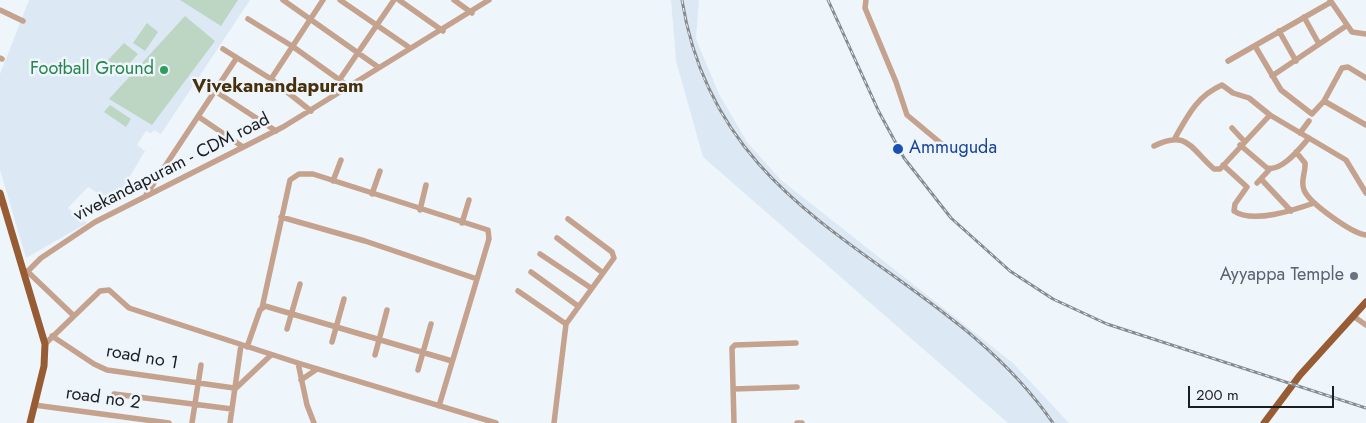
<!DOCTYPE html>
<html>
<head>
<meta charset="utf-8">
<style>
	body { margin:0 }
	#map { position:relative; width:1366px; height:423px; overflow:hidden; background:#eef5fb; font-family:Jost,sans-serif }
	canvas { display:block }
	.scale { position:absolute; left:1188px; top:386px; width:146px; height:22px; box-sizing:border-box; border:2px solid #1c1e20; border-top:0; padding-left:6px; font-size:15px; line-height:18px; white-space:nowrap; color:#1c1e20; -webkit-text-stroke:4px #eef5fb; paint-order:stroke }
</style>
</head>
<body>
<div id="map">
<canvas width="1366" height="423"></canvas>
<div class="scale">200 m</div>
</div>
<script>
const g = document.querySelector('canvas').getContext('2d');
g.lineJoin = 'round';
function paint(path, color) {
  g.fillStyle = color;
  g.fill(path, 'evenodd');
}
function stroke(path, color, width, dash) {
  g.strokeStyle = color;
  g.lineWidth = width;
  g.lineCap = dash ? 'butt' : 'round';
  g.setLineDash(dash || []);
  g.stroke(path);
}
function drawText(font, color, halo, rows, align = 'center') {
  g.font = font + ' Jost,sans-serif';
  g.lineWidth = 5;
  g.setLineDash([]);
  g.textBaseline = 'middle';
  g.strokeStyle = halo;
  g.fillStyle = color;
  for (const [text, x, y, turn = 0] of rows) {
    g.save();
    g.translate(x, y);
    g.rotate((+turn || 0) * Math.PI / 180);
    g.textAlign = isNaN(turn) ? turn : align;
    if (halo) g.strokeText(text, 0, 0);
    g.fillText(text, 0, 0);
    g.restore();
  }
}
const built = new Path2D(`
	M29,0H250L161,134L154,130L151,133L146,131L137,145L145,151L114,203L88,187L68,208L87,223L26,258L0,170V74Z
	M671,0H699L696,39L719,94L747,142L781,180L1013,363L1069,423H1008L703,157L676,61Z`);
const green = new Path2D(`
	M180,0H238L221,26Z
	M185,16L215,41L152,125L109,99Z
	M147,23L158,32L145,51L133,43Z
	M124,43L138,54L122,72L108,60Z
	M110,105L131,119L126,127L104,112Z`);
const minor = new Path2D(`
	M283,0L378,67
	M340,0L410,48
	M399,0L443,31
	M454,0L472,13
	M866,0L865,8L896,82L907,115L943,145
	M1330,0L1352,32L1366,34
	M0,10L23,21
	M1304,17L1319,44
	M248,19L292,46L348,86
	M1279,31L1296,61
	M1255,46L1281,90L1312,114L1324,101L1342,68L1348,67L1366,78
	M223,49L271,79L311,111
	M0,58L2,59
	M1228,61L1331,2
	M1272,76L1346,26
	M271,79L323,0
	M340,79L394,0
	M215,91L276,131
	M1324,101L1366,125
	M199,117L243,147
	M1232,128L1244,141
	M1300,133L1309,121
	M1175,138C1188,115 1197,96 1222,85L1233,93L1249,98L1270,115L1346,160L1366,193
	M1240,145L1267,168C1282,172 1300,148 1309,138
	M1154,146C1187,129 1191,149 1214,169H1220L1270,115
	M1296,152L1305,163C1306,172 1300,181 1304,190C1309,203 1353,234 1366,235
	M1223,165L1247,187L1235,204L1234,211C1253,224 1294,210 1314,203
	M1261,179L1291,211
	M333,181L341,160
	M1257,183L1270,169
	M372,194L380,171
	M146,195L236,59
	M420,210L426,185
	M281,217L365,241L477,279
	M462,223L469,200
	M557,238L603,273
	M540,254L591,288
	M27,271L74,316
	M531,272L578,306
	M25,274L41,258L95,222L283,127L489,0
	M518,291L566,324
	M262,308L290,180L299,174H313L488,230L489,239L439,406
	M1353,316L1366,325
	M287,329L300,284
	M52,336L94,364L107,370L234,388
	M332,342L344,299
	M45,344L100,291L109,290L129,308L298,363L496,423
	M247,347L260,310L265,306L452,361
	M375,355L387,310
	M298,363L307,405L314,423
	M418,370L431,324
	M301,380L317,369
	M733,389L797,387
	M234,390L271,355
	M114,394L232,409
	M34,405L169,423
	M192,423L201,365
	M230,423L241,345
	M554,423L566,324L614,258L612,252L568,219
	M734,423L732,348L735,345L796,343
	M797,423H802`);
const major = new Path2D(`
	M0,193L45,344L44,366L30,423
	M1264,423L1300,375L1366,302`);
const rail = new Path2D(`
	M682,0C719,231 939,257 1053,423
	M828,0L879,112L904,158L951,218L1010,271L1053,299L1107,324L1366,408`);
const markers = [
	[164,70,5,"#2e9e5b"],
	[898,149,6,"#1a4fb4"],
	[1354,276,5,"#6b7280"]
];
const leisureNames = [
	["Football Ground",154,70]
];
const transitNames = [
	["Ammuguda",909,149]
];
const streetNames = [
	["vivekandapuram - CDM road",172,168,-27],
	["road no 1",142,358,10],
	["road no 2",103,399,8]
];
const worshipNames = [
	["Ayyappa Temple",1344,276]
];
const neighbourhoodNames = [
	["Vivekanandapuram",278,87]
];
paint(built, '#dce9f4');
paint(green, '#bdd6c4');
stroke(minor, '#c5a28d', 5.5);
stroke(major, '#985c34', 7);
stroke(rail, '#878b8f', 3);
stroke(rail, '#eef5fb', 1, [4]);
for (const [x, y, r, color] of markers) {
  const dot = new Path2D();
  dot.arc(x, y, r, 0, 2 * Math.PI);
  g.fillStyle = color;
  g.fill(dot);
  stroke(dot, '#eef5fb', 2);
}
drawText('18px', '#27864d', '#eef5fb', leisureNames, 'right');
drawText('18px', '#164399', '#eef5fb', transitNames, 'left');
drawText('18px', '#1c1e20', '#eef5fb', streetNames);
drawText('18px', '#5b616d', '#eef5fb', worshipNames, 'right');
drawText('bold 19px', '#47300b', '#eef5fb', neighbourhoodNames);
</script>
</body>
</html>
